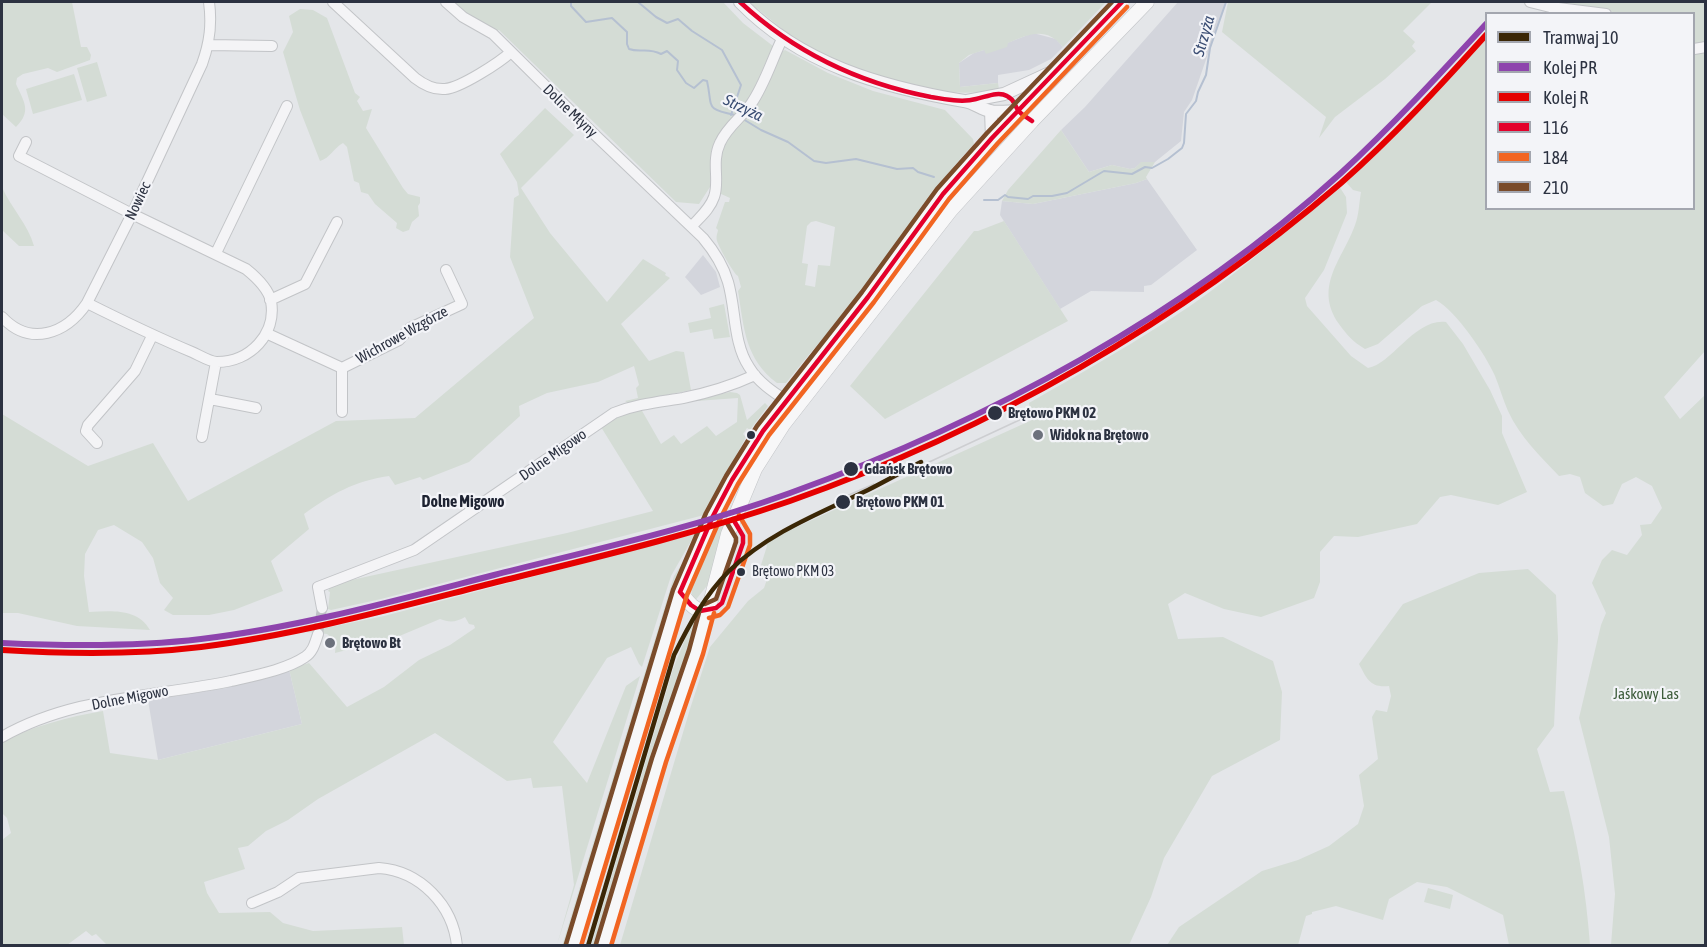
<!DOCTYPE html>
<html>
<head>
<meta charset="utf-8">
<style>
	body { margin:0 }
	#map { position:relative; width:1707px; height:947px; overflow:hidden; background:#e4e6e9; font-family:"Asap Condensed",sans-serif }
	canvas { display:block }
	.frame { position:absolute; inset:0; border:3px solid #2c3241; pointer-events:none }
	.legend { position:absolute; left:1485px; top:12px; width:210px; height:198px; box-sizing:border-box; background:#f3f4f8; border:2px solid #a3a6af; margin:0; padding:8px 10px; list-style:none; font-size:18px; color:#2c3241 }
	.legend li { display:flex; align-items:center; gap:12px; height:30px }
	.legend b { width:30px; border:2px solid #a3a6af }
</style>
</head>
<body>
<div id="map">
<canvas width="1707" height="947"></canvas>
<div class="frame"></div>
<ul class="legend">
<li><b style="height:8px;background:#3b2706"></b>Tramwaj 10</li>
<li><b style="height:8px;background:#8e44ad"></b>Kolej PR</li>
<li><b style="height:8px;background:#e50000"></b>Kolej R</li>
<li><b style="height:8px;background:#e4002b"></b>116</li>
<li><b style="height:8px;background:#f26522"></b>184</li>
<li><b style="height:8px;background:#7a4b2a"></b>210</li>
</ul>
</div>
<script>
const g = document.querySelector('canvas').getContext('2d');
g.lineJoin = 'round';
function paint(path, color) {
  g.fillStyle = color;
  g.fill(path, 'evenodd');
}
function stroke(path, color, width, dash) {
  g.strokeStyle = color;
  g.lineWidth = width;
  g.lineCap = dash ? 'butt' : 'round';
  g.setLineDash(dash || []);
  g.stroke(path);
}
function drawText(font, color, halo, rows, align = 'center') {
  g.font = font + ' "Asap Condensed",sans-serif';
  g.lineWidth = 4.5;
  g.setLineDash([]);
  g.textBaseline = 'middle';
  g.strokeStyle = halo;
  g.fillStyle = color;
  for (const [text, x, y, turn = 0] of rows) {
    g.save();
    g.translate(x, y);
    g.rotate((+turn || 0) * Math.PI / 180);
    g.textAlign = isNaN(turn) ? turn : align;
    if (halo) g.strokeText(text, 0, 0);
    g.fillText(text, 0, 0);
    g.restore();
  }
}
const built = new Path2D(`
	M1178,2H1226L1192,100L1184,112L1181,141L1155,162H1142L1135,168L1130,169L1112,165L1089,172L1061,130L1085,107Z
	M1033,33L1056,39L1063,47L1051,59L1029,70L998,75V83L960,87L959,63L974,53L1007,43Z
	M1147,179L1197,250L1151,285L1144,286V292L1091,291L1060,309L1000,215L1002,201L1033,204L1136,183Z
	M703,255L716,272L720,287L701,295L685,277Z
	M289,669L302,724L158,760L148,700L227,688L236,683Z`);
const green = new Path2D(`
	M2,2H72L81,47H87L91,55L90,60L57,72L48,68L23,74L17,78L16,84C24,102 32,111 16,127L2,114Z
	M451,2H723L743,23L773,46L750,98L717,137L711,151L710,187L699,204L676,202L499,30L496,31L465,15Z
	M749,2H1103L1105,3L1063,47C1046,26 1029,34 1008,43L1007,47L986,54L984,50L969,55L959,63L960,87L998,83L999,89C951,100 904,85 859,69C847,65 835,62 824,57C800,45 770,19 749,2Z
	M1228,2H1432L1403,31L1415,42L1412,46L1416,51L1385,79L1335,117L1319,138L1326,117L1222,32Z
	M1554,2H1705V43L1694,44V14L1619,13Z
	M300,9L313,10L327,18L355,93L360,97L357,101L363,111L372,109L366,128L403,188L408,194L420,197V203L418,206L419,216L412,222L409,230L403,232L396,228L397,223L375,204L368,194L361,192L359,183L354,181L347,147L343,143C334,148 330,158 320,161L300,110L283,52L293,32L289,16Z
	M1486,39V208H1694V52L1705,50V351L1664,397L1680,419L1705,395V945H1611L1615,894L1609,837L1579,718L1601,625L1606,613L1592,583L1602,560L1612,550L1627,555L1642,535L1640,525L1651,524L1662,508L1652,486L1636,477L1622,484L1613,504L1603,506L1585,493L1580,477L1570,474L1559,476C1540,456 1520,437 1508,411C1503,400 1500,388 1495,376C1486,355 1456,311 1436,300L1422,306L1378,344L1365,349C1353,342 1347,335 1339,324C1313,286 1343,259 1355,225C1359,215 1359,203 1361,192L1353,190L1345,181L1394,137Z
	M785,50L828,73L873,91L945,110L973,139L974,144C936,183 909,229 876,272C848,311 816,345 786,383H777C745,359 744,328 738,291L741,287L738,276C733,273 719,247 717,241C716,236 717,235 718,230L716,228L725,202H729L730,198L719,193V160L724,142L781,52ZM816,221L835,227L830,266L818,265L815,287L805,285L808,264L802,263L807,226L811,222Z
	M97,62L107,96L87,102L77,68Z
	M74,74L82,100L33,114L26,89Z
	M545,108L574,135L521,188L550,233L607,302L643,259L666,273L665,275L670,278L621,324L649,361L676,351L684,352L691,390L628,403L625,401L638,398L636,388L639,385L634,366L598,382L547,393L519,406L520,416L469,462L423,480L420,477L395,485L389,476C354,481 332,494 304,514L309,529L271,561L283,591L234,610L209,615H173L164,610L173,598L160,583L153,558L142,542L114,525L98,530L85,554L84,576L89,612C112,611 137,608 150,630L77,626L18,613H2V414L88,466L153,443L188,501L336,421L415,418L534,318L510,257L514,198L519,195L517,182L500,154Z
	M1061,130L1089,172L1112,165L1130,169L1135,168L1141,162H1155L1146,177L1147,179L1136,183L1033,204L1002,201L1008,190Z
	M1339,186L1346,197L1347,213L1324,270L1305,298L1307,306L1351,356L1368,368C1392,364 1415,318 1446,322L1463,344L1490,390L1502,416V433L1527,492L1498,505L1451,495L1440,497L1417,524L1358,537L1334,536L1320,552V582L1314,598L1261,617L1224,609L1185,593L1168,604L1178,639L1223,637L1273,661L1282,692L1280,740L1212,776L1164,858L1151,897L1129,945H620L690,709L710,647L748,601L764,588L771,568L761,565L767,546L766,544L786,532L851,502L1032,420L1029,403C1083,372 1138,341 1190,306C1242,270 1291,227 1339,186Z
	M2,187C11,208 28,224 34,246H19L2,230Z
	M1004,221L1068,321L885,419L850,386L974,231H978Z
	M724,304L730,337L714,339L712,329L690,333L688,323L711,318L709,308Z
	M730,392L737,393L740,395L747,420L765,403L768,406L750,430L747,428L743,434L746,437L704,515L381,599L331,610L328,609L330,592L328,591L333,584L567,533L653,511L601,427L620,415L641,409L661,444L674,435L681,444L707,426L716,436L737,422L738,398L696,401L697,399Z
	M726,525L710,582L694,602L691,590L716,528Z
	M695,534L671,576L642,667L639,664L631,647L607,658L553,742L587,783L626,686L640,676L557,945L574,885L562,786L533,788L531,778L507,781L435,733L318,799L288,820L266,831L248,846L238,848L245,869L204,882L207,893L219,913L270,912L283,923L313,931L402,927L404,945L108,946L96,934L92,936L86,931L67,945H2V840L11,833L7,818L2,813V741C35,726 67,717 103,711L110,753L158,760L302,724L289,669L309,663L347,707L384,687L419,660L450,645L475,628L474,625L469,624L465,617C456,622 450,623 440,619L397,637L335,653L336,641L327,634L306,632L384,616Z
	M687,556L673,593L567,945L562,946L674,576Z
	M1528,569L1556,595L1558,639L1554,726L1537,749L1550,792L1564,791C1578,844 1586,891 1590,945H1509L1503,915L1447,887L1417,882L1389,899L1383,920L1336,906L1312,912V914L1306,916L1298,945H1167L1179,927L1262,871L1298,860L1329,846L1358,824L1364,806L1359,775L1378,759L1372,717L1376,710L1387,712L1391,696L1389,686C1370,688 1367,679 1359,664L1403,604L1479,573Z
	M697,616L700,617L597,945L591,946L673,669L686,637Z
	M1428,888L1453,895L1450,909L1424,902Z`);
const stream = new Path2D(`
	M571,2V6L586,22L612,18L627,32V44L629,49C640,53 648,47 661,54L667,51L678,61L677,70L686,83L694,88L703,80L707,81C713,107 704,109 735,115
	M638,2L656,17L667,23L678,19L692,31L722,50L741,85L731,115
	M743,119L761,130L788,142L814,161L826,163L856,159L897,169L913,168L918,172L934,177
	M984,200H998L1005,195L1008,197L1028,199L1033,196H1052L1067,193L1104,171L1132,174L1145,167L1152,168L1168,159L1182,148L1184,143L1186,114L1196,101L1198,92L1206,75L1210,48L1226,2`);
const minorTunnel = new Path2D(`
	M318,634L322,608`);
const minor = new Path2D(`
	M333,2L415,78C424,85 433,90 445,89C460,88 499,63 511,52
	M446,2L463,17L493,34L592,132L703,238C714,251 723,265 728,282C736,309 733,343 749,367C758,382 773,392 787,401
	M1530,2L1550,7L1606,14
	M209,45L272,46
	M1694,49L1706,47
	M26,142L19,156L132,214L246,269C256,277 268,288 271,301C277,334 250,362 217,362C210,362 199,355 192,352C156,337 121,320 87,303
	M692,226C700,217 710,209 714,197C720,181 711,162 720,143C727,127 742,117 751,104C765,84 772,59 783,37
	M216,253L287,106
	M270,300L305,284L337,222
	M2,317C30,347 66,334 87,303L132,214L202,64C210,42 212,24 209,2
	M268,334L342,368L399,340L410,328L462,304L446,270
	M210,399L256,408
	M342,412V368
	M202,437L216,362
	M97,443L86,431L88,425L135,371L152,336
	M322,608L318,587L414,550L614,413C637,404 659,402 683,398C708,393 731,386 755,375
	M2,737C71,697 154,697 231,681C252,676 286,670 305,657C313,652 315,643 318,634
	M252,903L278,892L299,878L379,868C420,871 453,905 457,946`);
const tertiary = new Path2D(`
	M740,2C800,64 881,87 964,101C973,102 981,109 990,111C998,113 1009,111 1018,111
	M967,101L1004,94L1056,70
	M991,111L992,138`);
const secondary = new Path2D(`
	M680,592C688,601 694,612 707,611
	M573,946L680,592L713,516L732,480L763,431L868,297L943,194L992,138L1122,2
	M603,946L659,760L704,627L728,534L755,469L783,425L951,210L1032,121L1147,2`);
const tram = new Path2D(`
	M867,491L1028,416
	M842,498L874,484`);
const bus1 = new Path2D(`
	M740,2C794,52 858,83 931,97C945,99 962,103 976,99C986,97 998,91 1007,96C1015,100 1013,103 1018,110C1020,114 1028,118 1032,121
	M680,592L713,516L732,480L763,431L868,297L943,194L992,138L1122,2
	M680,592L691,605L700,611L716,608L722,603L743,543V536L733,519`);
const bus2 = new Path2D(`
	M709,618L720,615L728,607L750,545V534L739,515
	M581,946L687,595L720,519L738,484L769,435L874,302L949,199L998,143L1127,7
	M611,946L666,762L703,654L714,613`);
const bus3 = new Path2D(`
	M705,604L716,599L736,542V538L727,523
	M566,944L673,590L706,513L726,476L757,426L862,292L937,189L987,133L1112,2
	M596,944L652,758L689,650L700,609`);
const rail1 = new Path2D(`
	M2,643C68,646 135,647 201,639C301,627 397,600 494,575C593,550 694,528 790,493C987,422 1186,314 1341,173C1392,126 1439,75 1486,24`);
const rail2 = new Path2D(`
	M2,650C68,654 135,655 201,647C303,634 402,606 501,581C598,557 695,534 790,501C991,430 1179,322 1341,183C1393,137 1440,86 1486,35`);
const tram1 = new Path2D(`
	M588,946L674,655C689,625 705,595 729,571C768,533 820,513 868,490C886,481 903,471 921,462`);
const markers = [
	[995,413,8,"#2c3241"],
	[751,435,5,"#2c3241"],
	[1038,435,6,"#6c717c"],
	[851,469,8,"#2c3241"],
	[843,502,8,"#2c3241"],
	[741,572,5,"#2c3241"],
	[330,643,6,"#6c717c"]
];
const busNames = [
	["Brętowo PKM 03",752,572]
];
const streetNames = [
	["Dolne Młyny",570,111,44],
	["Nowiec",138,201,-65],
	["Wichrowe Wzgórze",402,335,-29],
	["Dolne Migowo",553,455,-35],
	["Dolne Migowo",130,698,-11]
];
const stopNames = [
	["Brętowo PKM 02",1008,413],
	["Gdańsk Brętowo",864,469],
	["Brętowo PKM 01",856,502]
];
const poiNames = [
	["Widok na Brętowo",1050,435],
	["Brętowo Bt",342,643]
];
const parkNames = [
	["Jaśkowy Las",1646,694]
];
const waterNames = [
	["Strzyża",1204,36,-74],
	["Strzyża",743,108,26]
];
const neighbourhoodNames = [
	["Dolne Migowo",463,502]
];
paint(built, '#d3d5dc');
paint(green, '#d4dcd5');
stroke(stream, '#b5c0d1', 2);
stroke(minorTunnel, '#bfc2c7', 10, [10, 5]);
stroke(minor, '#c2c4c7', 12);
stroke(tertiary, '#c2c4c7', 14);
stroke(secondary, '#c2c4c7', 15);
stroke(minor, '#f4f4f6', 10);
stroke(tertiary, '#f4f4f6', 12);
stroke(secondary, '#f7f7f8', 14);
stroke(tram, '#cdced1', 1.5);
stroke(bus1, '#e4002b', 4.5);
stroke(bus2, '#f26522', 4.5);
stroke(bus3, '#7a4b2a', 4.5);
stroke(rail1, '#8e44ad', 6);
stroke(rail2, '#e50000', 6);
stroke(tram1, '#3b2706', 4.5);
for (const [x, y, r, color] of markers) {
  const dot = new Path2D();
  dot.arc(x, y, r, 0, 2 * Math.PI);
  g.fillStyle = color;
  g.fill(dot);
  stroke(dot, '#f3f4f8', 2);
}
drawText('14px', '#2c3241', '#f3f4f8', busNames, 'left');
drawText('15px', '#2c3241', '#f3f4f8', streetNames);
drawText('bold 15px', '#2c3241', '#f3f4f8', stopNames, 'left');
drawText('bold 15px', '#2c3241', '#f3f4f8', poiNames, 'left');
drawText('15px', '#3d5c3b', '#f3f4f8', parkNames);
drawText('italic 16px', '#394c72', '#f3f4f8', waterNames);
drawText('bold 16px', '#1e2332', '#f3f4f8', neighbourhoodNames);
</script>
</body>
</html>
